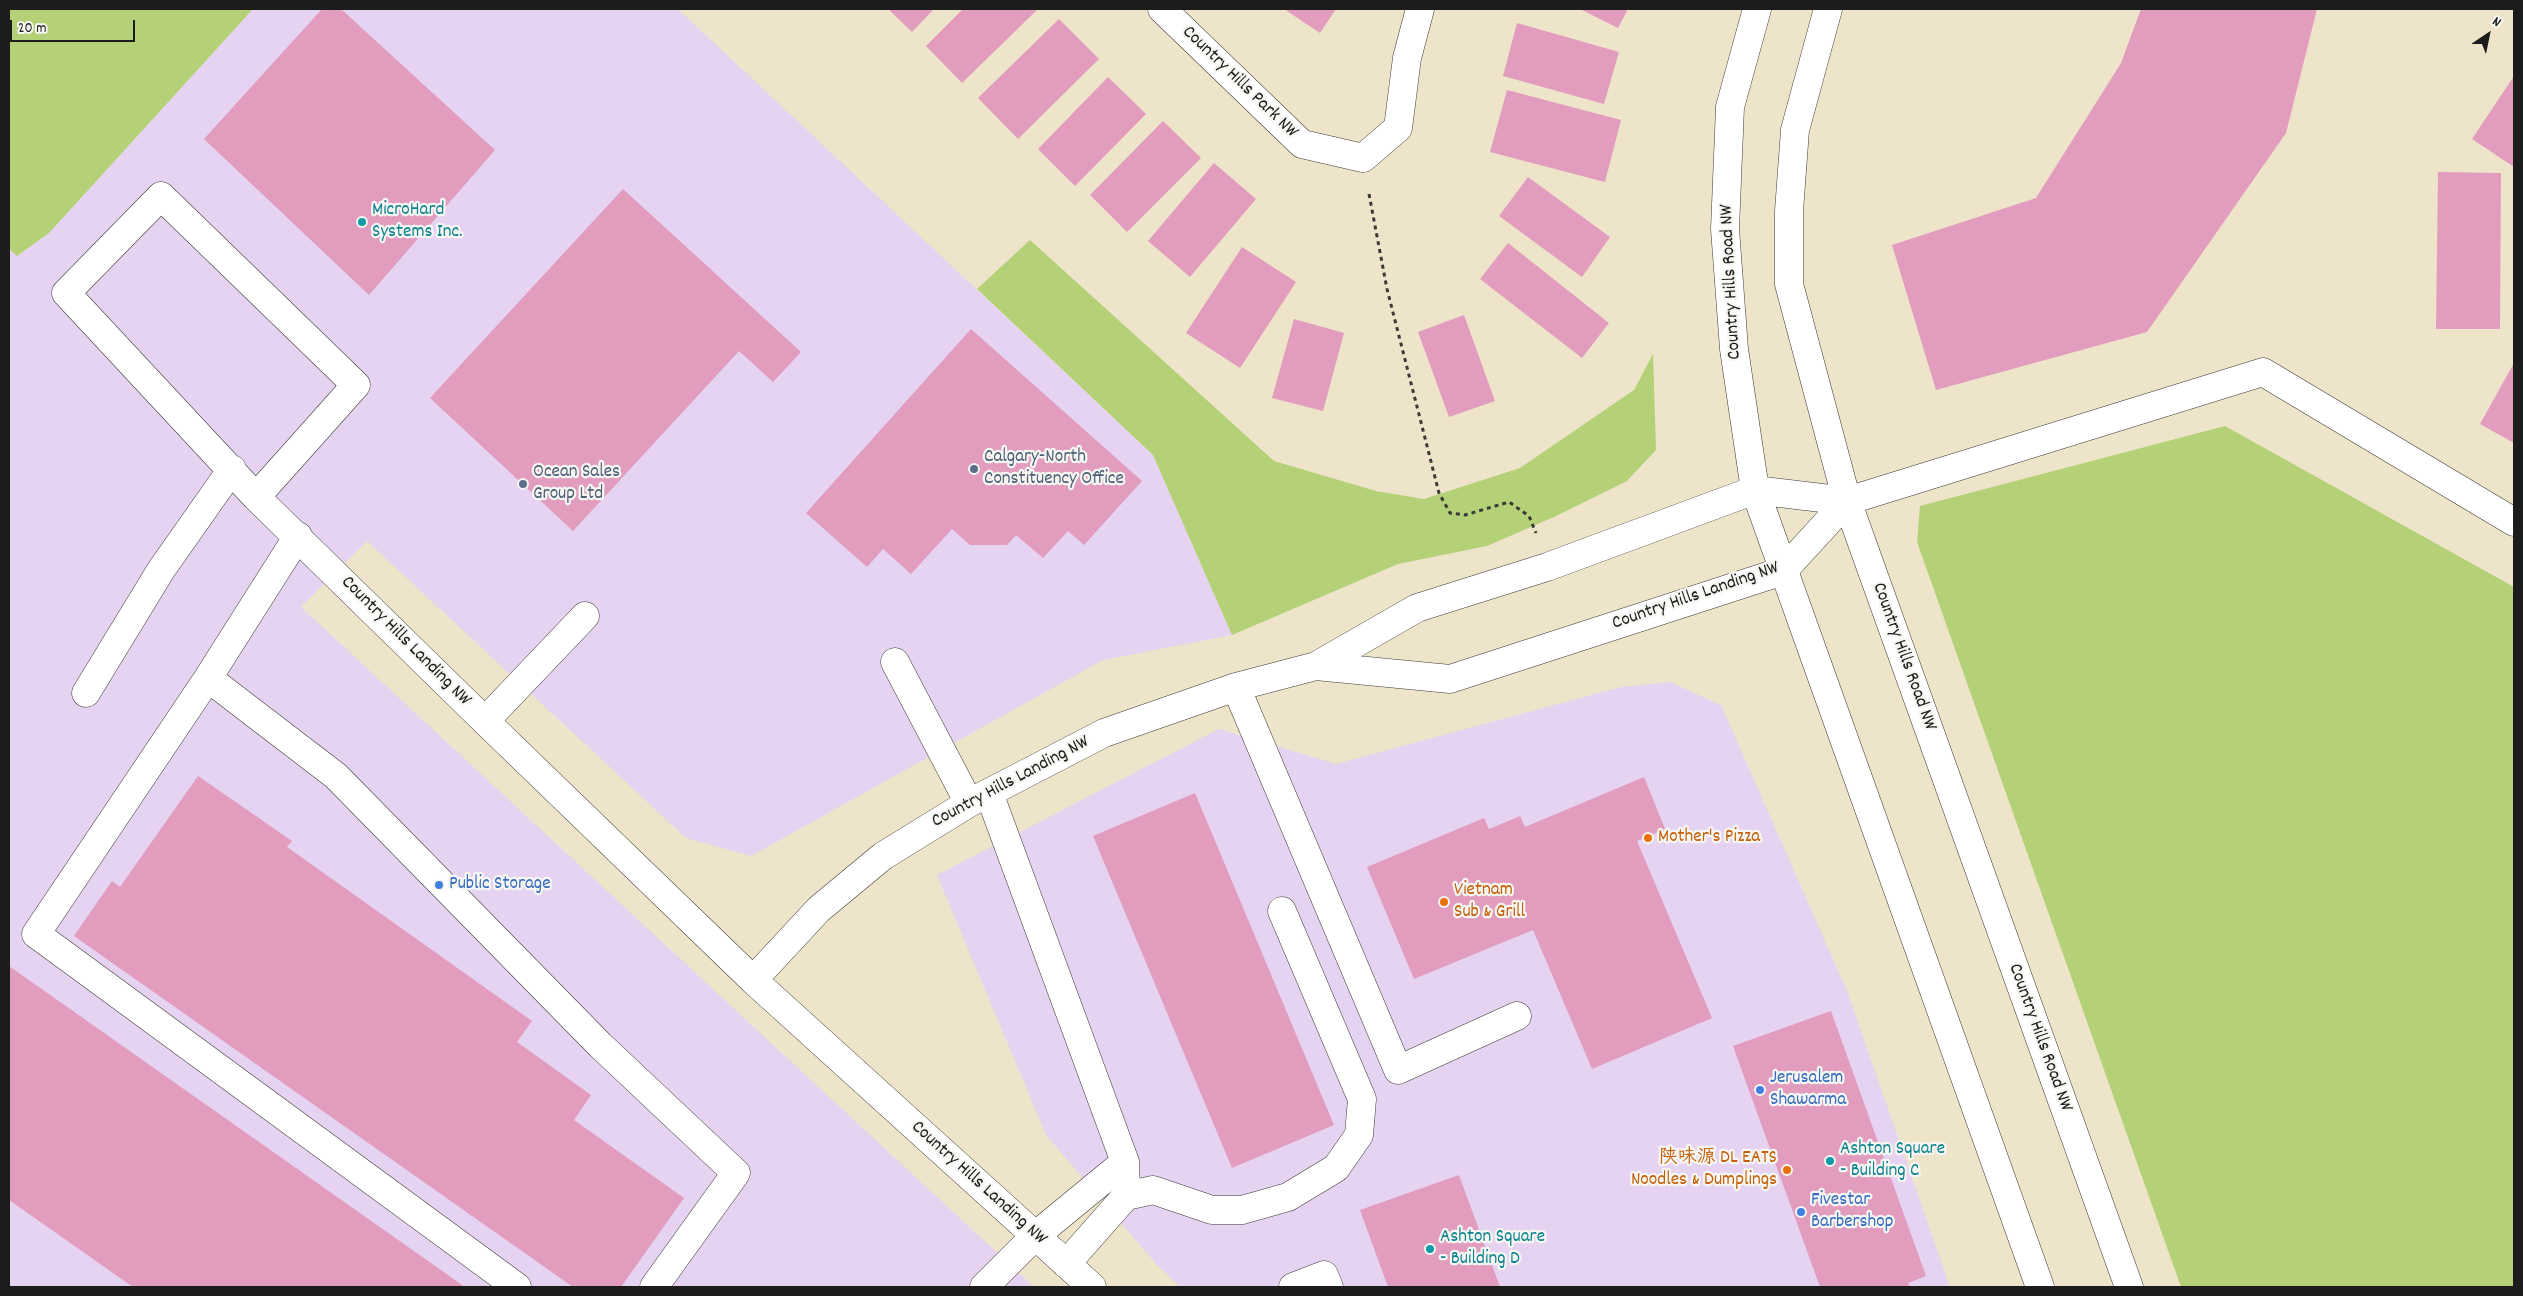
<!DOCTYPE html>
<html>
<head>
<meta charset="utf-8">
<style>
	body { margin:0 }
	#map { position:relative; width:2523px; height:1296px; overflow:hidden; background:#eee4ca; font-family:Dekko,sans-serif }
	canvas { display:block }
	.frame { position:absolute; inset:0; border:10px solid #1c1c1c; pointer-events:none }
	.north { position:absolute; left:2463px; top:10px; width:50px; height:50px; -webkit-text-stroke:4px #f6f6f2; paint-order:stroke; rotate:34deg; font-size:14px; font-weight:700; line-height:20px; text-align:center; color:#1c1c1c }
	.north::after { content:''; display:block; margin:auto; width:18px; height:22px; background:#1c1c1c; clip-path:polygon(50% 0,100% 100%,50% 72%,0 100%) }
	.scale { position:absolute; left:10px; top:20px; width:125px; height:22px; box-sizing:border-box; border:2px solid #1c1c1c; border-top:0; padding-left:6px; font-size:15px; line-height:18px; white-space:nowrap; color:#1c1c1c; -webkit-text-stroke:4px #f6f6f2; paint-order:stroke }
</style>
</head>
<body>
<div id="map">
<canvas width="2523" height="1296"></canvas>
<div class="frame"></div>
<div class="north">N</div>
<div class="scale">20 m</div>
</div>
<script>
const g = document.querySelector('canvas').getContext('2d');
g.lineJoin = 'round';
function paint(path, color) {
  g.fillStyle = color;
  g.fill(path, 'evenodd');
}
function stroke(path, color, width, dash) {
  g.strokeStyle = color;
  g.lineWidth = width;
  g.lineCap = dash ? 'butt' : 'round';
  g.setLineDash(dash || []);
  g.stroke(path);
}
function drawText(font, color, halo, rows, align = 'center') {
  g.font = font + ' Dekko,"LXGW WenKai TC",sans-serif';
  g.lineWidth = 4.5;
  g.setLineDash([]);
  g.textBaseline = 'middle';
  g.strokeStyle = halo;
  g.fillStyle = color;
  for (const [text, x, y, turn = 0] of rows) {
    g.save();
    g.translate(x, y);
    g.rotate((+turn || 0) * Math.PI / 180);
    g.textAlign = isNaN(turn) ? turn : align;
    if (halo) g.strokeText(text, 0, 0);
    g.fillText(text, 0, 0);
    g.restore();
  }
}
const built = new Path2D(`
	M253,9H678L1153,455L1232,635L1103,660L751,856L686,838L367,541L301,607L1034,1287H9V249L18,256L49,233Z
	M1670,682L1721,705L1847,991L1950,1287H1180L1157,1265L1046,1135L937,875L1219,729L1336,764L1621,687Z`);
const green = new Path2D(`
	M9,9H253L49,233L17,256L9,249Z
	M1030,240L1274,461L1376,491L1424,499L1520,468L1634,390L1653,354L1656,450L1627,481L1554,517L1487,546L1398,564L1232,635L1153,455L977,289Z
	M2225,426L2514,587V1287H2181L1917,542L1920,506Z`);
const building = new Path2D(`
	M322,9H341L495,150L369,295L204,139Z
	M888,9H934L912,32Z
	M963,9H1038L962,83L926,46Z
	M1284,9H1336L1320,33Z
	M1580,9H1628L1618,28Z
	M2141,9H2317L2286,133L2147,332L1936,390L1892,245L2036,198L2121,63Z
	M1059,19L1099,59L1018,139L978,98Z
	M1517,23L1619,52L1604,104L1503,76Z
	M2514,76V167L2472,139Z
	M1108,77L1146,114L1075,186L1038,149Z
	M1507,90L1621,120L1605,182L1490,152Z
	M1163,121L1201,158L1127,232L1090,195Z
	M1214,163L1256,199L1190,277L1148,241Z
	M2438,172L2501,173L2500,329H2436Z
	M1528,177L1610,237L1582,277L1499,216Z
	M623,189L801,352L773,382L739,351L573,531L430,398Z
	M1508,243L1609,323L1582,358L1480,279Z
	M1242,247L1296,282L1240,368L1186,333Z
	M1464,315L1495,401L1449,417L1418,332Z
	M1294,319L1344,333L1323,411L1272,398Z
	M971,329L1142,481L1084,545L1068,531L1043,558L1016,535L1007,545H970L952,529L911,574L883,549L867,567L806,513Z
	M2514,363V443L2480,424Z
	M198,776L292,841L287,847L532,1021L517,1042L591,1095L574,1120L684,1198L621,1287H573L74,936L112,881L120,887Z
	M1644,777L1665,829L1637,841L1712,1018L1592,1069L1533,930L1414,979L1367,867L1484,818L1489,829L1520,816L1525,827Z
	M1195,793L1334,1125L1232,1168L1093,836Z
	M9,966L465,1287H133L9,1200Z
	M1831,1011L1926,1276L1908,1283L1910,1287H1820L1733,1046Z
	M1459,1175L1500,1287H1388L1360,1210Z`);
const path = new Path2D(`
	M1369,194L1387,289L1439,493L1450,513L1465,515L1509,502L1529,516L1536,533`);
const minor = new Path2D(`
	M1162,9L1302,144L1363,158L1398,128L1407,58L1420,9
	M1757,9L1730,107L1725,229L1734,349L1755,490L2040,1287
	M1828,9L1795,130L1789,211V284L1847,501L2129,1287
	M256,497L356,385L161,196L66,293L256,497L485,721L753,980L1092,1287
	M298,536L208,678L36,934L517,1287
	M895,662L969,803
	M1316,666L1450,679L1783,571L1847,501
	M208,678L336,776L600,1045L736,1173L654,1287
	M1236,687L1398,1070L1517,1016
	M86,693L161,570L232,469
	M485,721L585,616
	M989,793L1125,1162L1126,1196
	M753,980L819,909L883,856L969,803L1104,733L1236,687L1316,666L1417,608L1547,567L1755,490L1847,501L2263,372L2514,522
	M1066,1264L1126,1196L1153,1190L1212,1210H1242L1288,1197L1336,1168L1359,1135L1362,1099L1282,911
	M984,1287L1035,1236L1125,1162
	M1293,1287L1324,1275L1329,1287`);
const markers = [
	[362,222,5,"#0f9aa8"],
	[974,469,5,"#5c6f8a"],
	[523,484,5,"#5c6f8a"],
	[1648,838,5,"#e8710a"],
	[439,885,5,"#3f7fe0"],
	[1444,902,5,"#e8710a"],
	[1760,1090,5,"#3f7fe0"],
	[1830,1161,5,"#0f9aa8"],
	[1787,1170,5,"#e8710a"],
	[1801,1212,5,"#3f7fe0"],
	[1430,1249,5,"#0f9aa8"]
];
const streetNames = [
	["Country Hills Park NW",1239,83,44],
	["Country Hills Road NW",1732,282,-93],
	["Country Hills Landing NW",1696,597,-19],
	["Country Hills Landing NW",405,642,45],
	["Country Hills Road NW",1903,657,70],
	["Country Hills Landing NW",1011,783,-28],
	["Country Hills Road NW",2039,1038,70],
	["Country Hills Landing NW",978,1184,42]
];
const cultureNames = [
	["MicroHard",372,211],
	["Systems Inc.",372,233],
	["Ashton Square",1840,1150],
	["- Building C",1840,1172],
	["Ashton Square",1440,1238],
	["- Building D",1440,1260]
];
const serviceNames = [
	["Calgary-North",984,458],
	["Constituency Office",984,480],
	["Ocean Sales",533,473],
	["Group Ltd",533,495]
];
const foodNames = [
	["Mother's Pizza",1658,838],
	["Vietnam",1454,891],
	["Sub & Grill",1454,913],
	["陕味源 DL EATS",1777,1159,"right"],
	["Noodles & Dumplings",1777,1181,"right"]
];
const shopNames = [
	["Public Storage",449,885],
	["Jerusalem",1770,1079],
	["Shawarma",1770,1101],
	["Fivestar",1811,1201],
	["Barbershop",1811,1223]
];
paint(built, '#e5d3f1');
paint(green, '#b4d177');
paint(building, '#e19cbe');
stroke(minor, '#3c3a36', 29);
stroke(path, '#3c3a36', 3, [4, 4]);
stroke(minor, '#fff', 28);
for (const [x, y, r, color] of markers) {
  const dot = new Path2D();
  dot.arc(x, y, r, 0, 2 * Math.PI);
  g.fillStyle = color;
  g.fill(dot);
  stroke(dot, '#f6f6f2', 2);
}
drawText('19px', '#1c1c1c', '#f6f6f2', streetNames);
drawText('19px', '#0d838f', '#f6f6f2', cultureNames, 'left');
drawText('19px', '#4e5e75', '#f6f6f2', serviceNames, 'left');
drawText('19px', '#c56008', '#f6f6f2', foodNames, 'left');
drawText('19px', '#366cbe', '#f6f6f2', shopNames, 'left');
</script>
</body>
</html>
